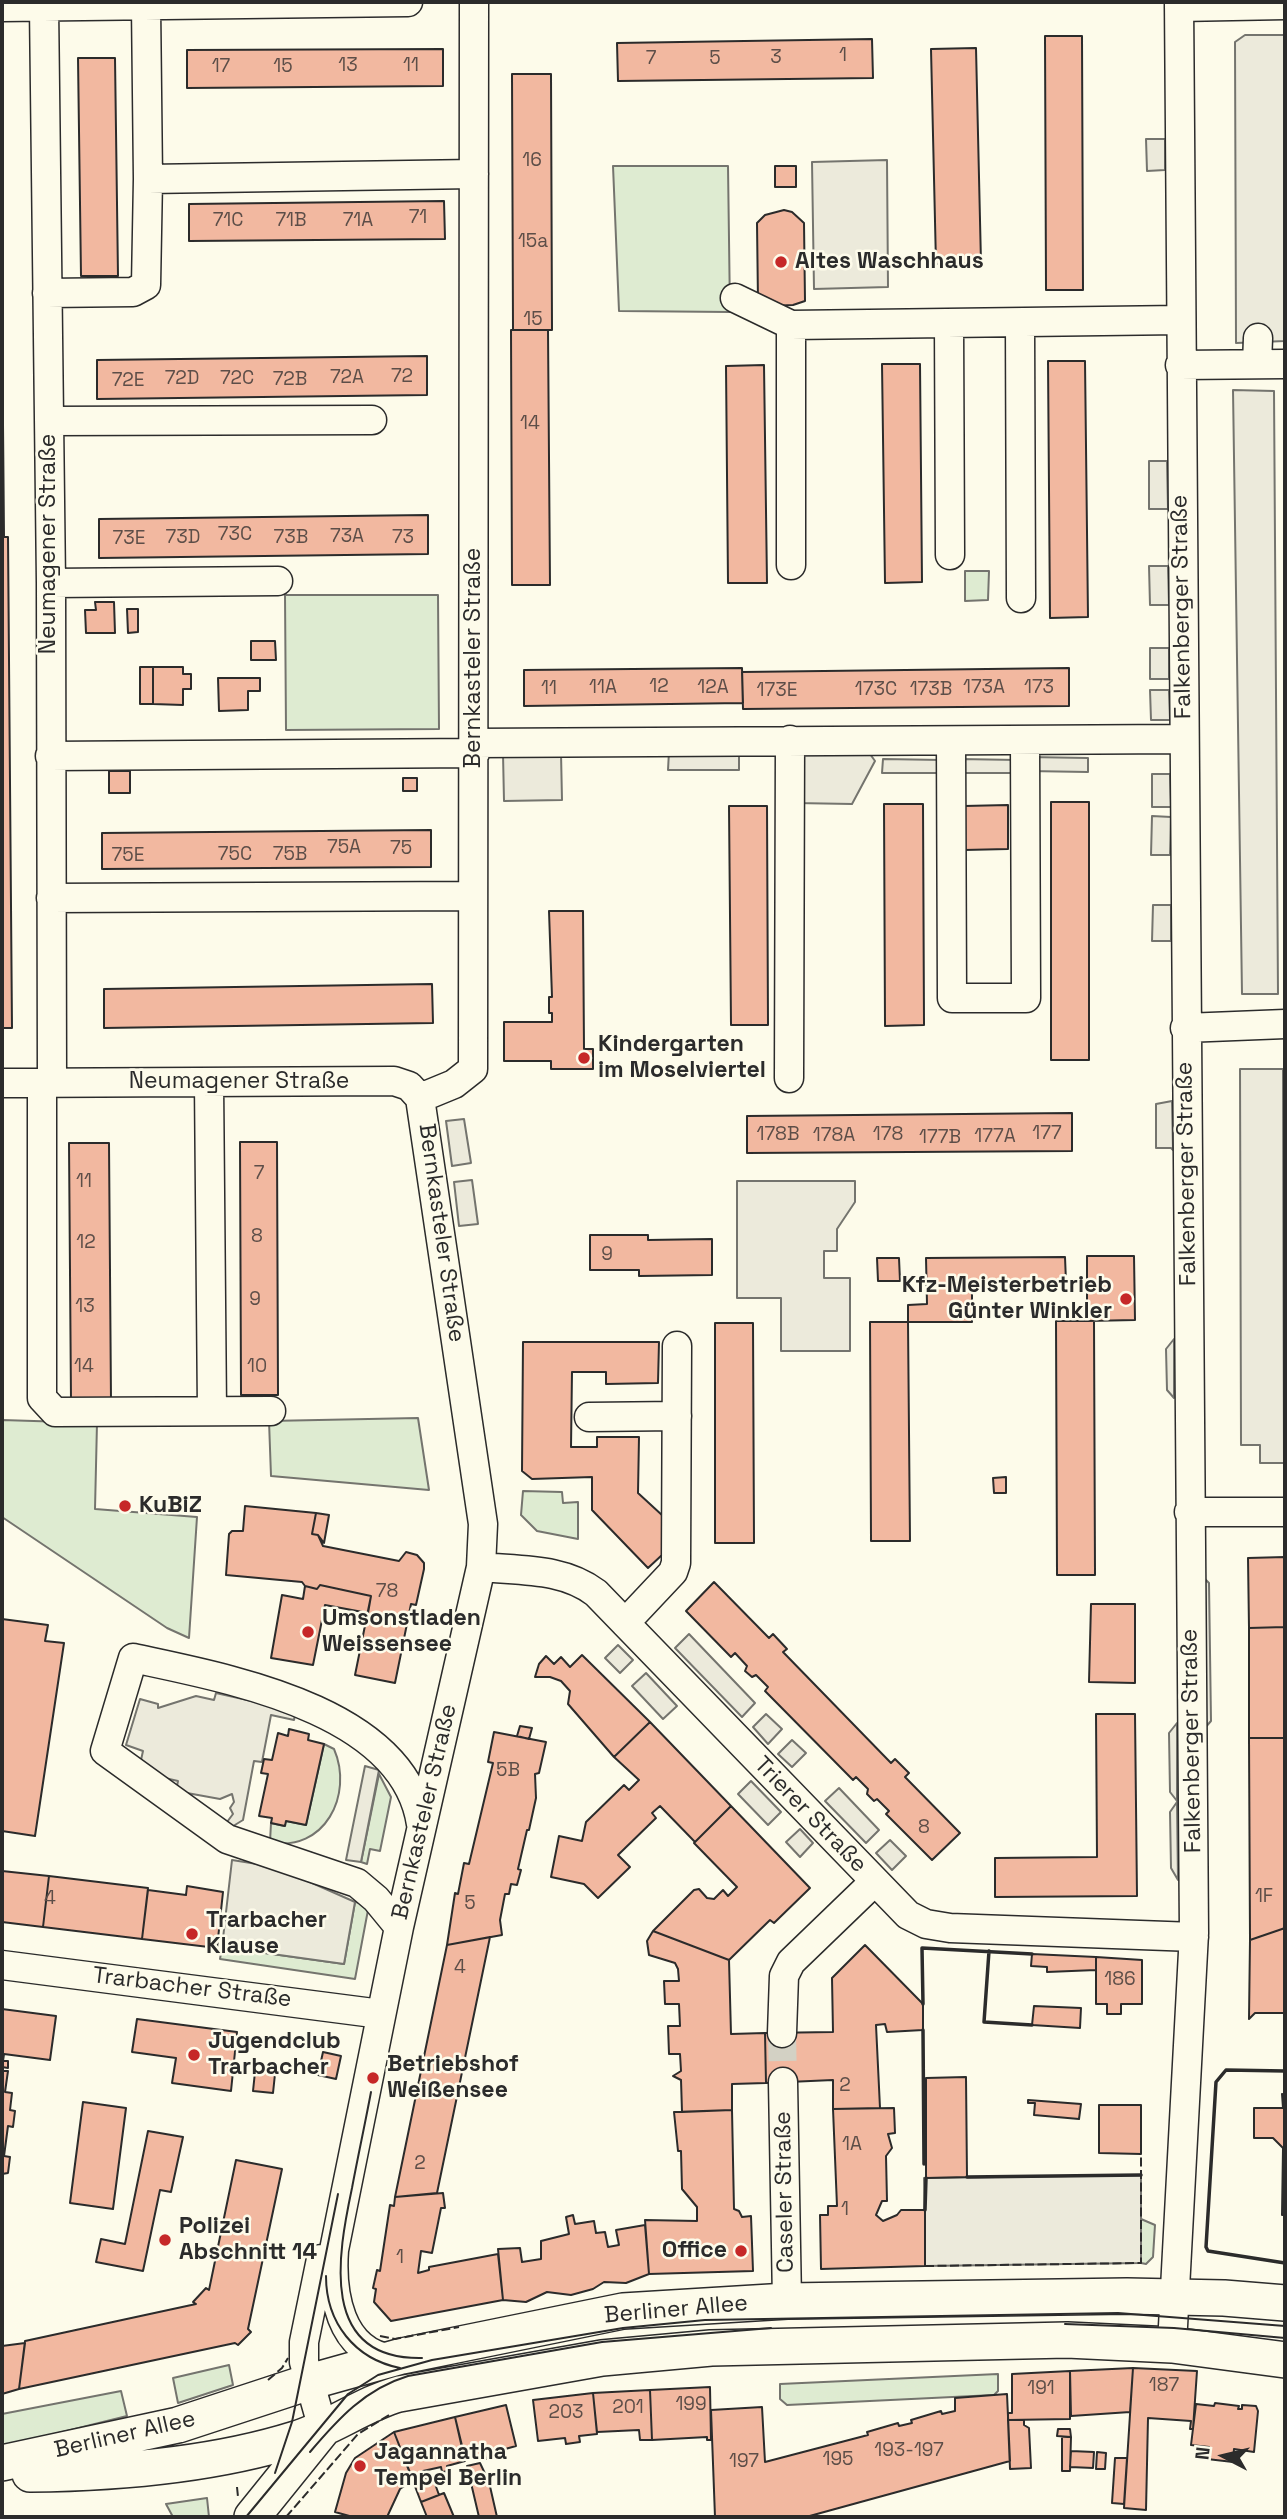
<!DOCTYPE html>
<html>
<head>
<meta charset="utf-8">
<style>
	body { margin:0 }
	#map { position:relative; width:1287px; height:2519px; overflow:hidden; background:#fdfbea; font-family:"Space Grotesk",sans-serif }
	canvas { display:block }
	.frame { position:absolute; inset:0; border:4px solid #2b2b2b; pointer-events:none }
	.north { position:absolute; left:1189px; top:2421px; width:70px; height:70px; -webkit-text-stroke:5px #fdfbea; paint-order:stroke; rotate:277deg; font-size:19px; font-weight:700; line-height:28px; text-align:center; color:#2b2b2b }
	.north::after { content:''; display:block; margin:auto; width:24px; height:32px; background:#2b2b2b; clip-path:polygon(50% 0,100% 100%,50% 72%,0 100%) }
</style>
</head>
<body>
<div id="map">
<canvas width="1287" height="2519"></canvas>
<div class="frame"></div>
<div class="north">N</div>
</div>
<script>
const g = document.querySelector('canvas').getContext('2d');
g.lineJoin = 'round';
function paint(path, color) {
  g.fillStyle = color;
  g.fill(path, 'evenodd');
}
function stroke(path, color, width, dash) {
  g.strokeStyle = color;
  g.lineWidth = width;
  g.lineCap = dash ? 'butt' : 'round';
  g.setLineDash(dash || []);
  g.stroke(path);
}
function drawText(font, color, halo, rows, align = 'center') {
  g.font = font + ' "Space Grotesk",sans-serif';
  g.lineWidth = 5;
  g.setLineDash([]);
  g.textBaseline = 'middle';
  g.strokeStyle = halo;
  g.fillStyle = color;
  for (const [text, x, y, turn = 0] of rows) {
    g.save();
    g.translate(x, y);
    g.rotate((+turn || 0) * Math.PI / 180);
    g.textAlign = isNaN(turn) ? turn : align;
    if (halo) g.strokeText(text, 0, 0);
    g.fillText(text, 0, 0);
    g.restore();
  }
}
const green = new Path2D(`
	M613,166H728L730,312L619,311Z
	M965,571H989L988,600L965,601Z
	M285,595H438L439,729L286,730Z
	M418,1418L429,1490L271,1476L269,1421Z
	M2,1420L97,1423L95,1509L197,1517L189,1638L167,1628L2,1517Z
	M523,1491L562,1492L563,1503L578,1502V1539L537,1531L521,1515Z
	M324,1744L334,1749C354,1795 324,1853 270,1842L271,1823L284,1826L286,1821L306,1825Z
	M379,1774L391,1797L380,1851L370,1849L367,1864L361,1862Z
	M355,1902L366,1904L368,1910L355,1979L220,1959L222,1947L344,1964Z
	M1141,2219L1155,2225L1153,2257L1146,2264L1141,2263Z
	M229,2365L233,2385L178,2403L173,2378Z
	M998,2374V2391L994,2395L787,2405L780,2399V2384Z
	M121,2391L127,2416L2,2447V2414Z
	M207,2498L209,2517H173L166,2504Z`);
const parking = new Path2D(`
	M1245,35H1285V341L1236,343L1235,42Z
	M1146,139H1165V170L1147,171Z
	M887,160L888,287L814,289L812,162Z
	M1233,390L1274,391L1278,994H1242Z
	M1149,461H1167L1168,509H1149Z
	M1149,566H1168L1169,605H1150Z
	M1150,648H1169V679H1150Z
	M1150,690H1169L1170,720H1151Z
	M795,747H865L875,761L852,804L795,803Z
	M669,751H739V770H668Z
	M561,753L562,800L504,801L503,754Z
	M1028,757L1088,758V772L1028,771Z
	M883,759L942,760V773H882Z
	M959,759L1018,760V773H958Z
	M1152,774H1170L1171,807H1152Z
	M1152,816L1171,817L1170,855H1151Z
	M1153,905H1171V941H1152Z
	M1240,1069H1283L1284,1463H1260V1445H1241Z
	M1172,1101L1173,1150L1171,1148H1156V1104Z
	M464,1119L471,1163L452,1166L446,1121Z
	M472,1180L478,1224L459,1226L454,1182Z
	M737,1181H855V1202L837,1229V1251H824V1278H850V1351H781V1298H737Z
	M1174,1339V1398L1167,1390L1166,1349Z
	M1203,1577L1209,1583L1211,1721L1204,1729Z
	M689,1634L755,1703L742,1717L675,1648Z
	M618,1645L633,1660L620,1673L605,1658Z
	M646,1673L677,1706L663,1719L632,1686Z
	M216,1693L296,1711L294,1720L271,1715L262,1762L254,1761L243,1820L230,1828L227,1822L233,1814L230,1808L234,1802L232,1794L220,1799L176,1791L178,1781L156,1776L141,1760L143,1751L126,1745L140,1699L158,1704V1708L196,1696L214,1700Z
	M766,1714L782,1729L768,1744L753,1727Z
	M1177,1723V1801L1170,1792L1169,1733Z
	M792,1740L806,1753L792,1767L778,1754Z
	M365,1766L379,1770L361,1862L346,1860Z
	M751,1781L781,1812L768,1825L738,1794Z
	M839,1788L879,1830L866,1843L825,1801Z
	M1177,1802L1178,1880L1171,1868L1170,1812Z
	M800,1829L813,1843L800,1857L786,1842Z
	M890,1840L906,1856L892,1870L876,1853Z
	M232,1860L276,1867L355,1902L344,1964L222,1947Z
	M1141,2175V2263L925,2266L924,2178Z`);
const building = new Path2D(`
	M1045,36H1082L1083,290H1046Z
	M872,39L873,78L618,81L617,43Z
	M976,48L981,263L936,264L931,49Z
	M443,49V86L187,88V50Z
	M78,58H115L118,276H81Z
	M512,74H551L552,330H513Z
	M775,166H796V187H775Z
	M444,201L445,239L189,241V204Z
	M784,210L792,212L804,223L805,301L793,305L770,306L758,302L757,223L765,215Z
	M2,312L4,537H8L12,1028H2Z
	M511,330H548L550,585H512Z
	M427,356V395L97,399V360Z
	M1048,361H1085L1088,617L1050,618Z
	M882,364H920L922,582L885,583Z
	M764,365L767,583H728L726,366Z
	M428,515V554L99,558V519Z
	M95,602H114L115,633H86L85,610H96Z
	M127,609H138V632L128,633Z
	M251,641H275L276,660H251Z
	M140,667H153V704H140Z
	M153,667H183V674H191V689H183V705L153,704Z
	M742,668L743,703L524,706V670Z
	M1069,668V706L743,709L742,672Z
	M218,678H260V691H248V710L219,711Z
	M109,771H130V793H109Z
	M403,778H417V791H403Z
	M1051,802H1089V1060H1051Z
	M884,804H923L924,1025L885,1026Z
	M1008,805V849L964,850V806Z
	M729,806H767L768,1025H731Z
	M431,830V867L102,869V833Z
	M549,911H583L584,1049H593V1069H551V1061H504V1022H552V1013H549V997H552Z
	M432,984L433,1023L104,1028V989Z
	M1072,1113V1151L747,1153V1116Z
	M240,1142H277L278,1395H241Z
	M69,1143H109L111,1402H71Z
	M590,1235H648V1240L712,1239V1275L639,1276V1270H590Z
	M1087,1256H1134L1135,1320L1087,1321Z
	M1065,1257L1066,1282L972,1283V1322H908V1305L927,1304L926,1258Z
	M877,1258H899L900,1281H878Z
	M1056,1321H1094L1095,1575H1057Z
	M870,1322H908L910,1541H871Z
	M715,1323H753L754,1543H715Z
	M523,1342H659L658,1383L606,1384V1372H572L571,1447H597V1437H639L638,1493L663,1516L662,1555L648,1568L592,1510V1477L532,1479L522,1471Z
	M1006,1477V1493H994L993,1478Z
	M245,1506L316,1513L312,1534L318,1535L323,1546L399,1561L406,1552L417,1555L424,1563V1569L416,1605L411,1604L395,1683L355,1675L371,1596L320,1585L317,1589L305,1586L302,1582L226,1575L229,1534L232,1531H243Z
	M316,1513L329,1515L324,1543L318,1535L312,1534Z
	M1285,1557V1627L1249,1628L1248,1558Z
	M714,1582L769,1638L773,1634L787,1649L783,1652L891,1763L895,1759L909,1773L905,1777L960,1833L932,1860L886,1814L889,1811L877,1799L874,1801L867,1794L868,1789L856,1777L853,1780L765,1691L768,1687L756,1675L752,1677L745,1671L747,1666L735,1653L731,1657L686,1611Z
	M320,1585L371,1596L368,1613L325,1605L313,1665L271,1658L282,1595L303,1599L305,1586L317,1589Z
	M1091,1604H1135V1683L1089,1682Z
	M2,1619L48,1625L45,1641L64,1643L35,1836L2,1831Z
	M1285,1627V1738H1249V1628Z
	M582,1655L650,1722L614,1757L568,1704L570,1691L561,1681L550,1677H535L539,1664L546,1656L554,1664L561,1657L570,1667Z
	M1096,1714H1135L1137,1896L995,1897V1858L1097,1857Z
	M650,1722L731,1806L695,1842L660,1806L652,1813L656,1818L618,1855L630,1867L598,1898L584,1884L551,1877L559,1836L582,1841L586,1822L624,1785L629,1790L639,1780L614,1757Z
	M520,1726L532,1728L529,1739L517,1736Z
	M289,1729L309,1734L308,1740L324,1744L306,1825L286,1821L285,1826L271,1823L272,1818L259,1816L268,1774L261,1773L264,1759L272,1760L278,1733L288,1736Z
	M494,1732L546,1742L539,1773L535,1774L536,1798L529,1830H527L518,1869L521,1870L517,1885L511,1884L509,1894H505L500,1920L502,1935L447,1945L455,1893L458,1894L464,1863L469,1864L493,1763L488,1762Z
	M1249,1738H1285V1928L1250,1940Z
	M731,1806L810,1888L774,1923L770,1920L729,1960L653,1931L694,1890L699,1889L707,1898L714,1899L723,1890L728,1896L737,1887L694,1843Z
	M2,1871L49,1876L43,1927L2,1922Z
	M49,1876L148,1888L142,1939L43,1927Z
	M187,1886L223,1892L217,1948L142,1939L148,1890L186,1895Z
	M1285,1928V2013H1255L1249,2019L1250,1940Z
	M653,1931L729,1960L731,2034L765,2033L766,2083L732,2084V2110L682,2112L681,2080L673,2076L681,2071L680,2054H669L668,2026H680L679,2004H665L664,1981H679L678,1969L675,1963L649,1955L647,1941Z
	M490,1937L437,2193L395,2197L447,1945Z
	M865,1945L923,2004V2030L887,2032L885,2024L876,2025L880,2108L833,2109V2080L766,2083L765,2033L833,2032L832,1978Z
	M1032,1954L1096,1957V1970L1047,1972V1967L1031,1966Z
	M1096,1957L1142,1960V2004H1121V2014H1107V2004H1096Z
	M1034,2006L1081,2008L1080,2028L1032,2025Z
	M2,2009L56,2016L50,2060L4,2054L3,2061H8V2068L2,2067V2071Z
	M137,2019L237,2032L231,2091L172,2083L176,2058L132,2052Z
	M323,2052L341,2056L336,2079L318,2075Z
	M2,2071H8L5,2092L12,2093L10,2110L15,2111L13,2127L8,2126L4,2156L10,2157L8,2173L2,2174Z
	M255,2072L275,2074L273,2093L253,2091Z
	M966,2077L967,2177L926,2178V2078Z
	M1282,2094L1285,2095V2215H1282L1283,2148L1273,2138H1254V2108H1283Z
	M1028,2100L1081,2104L1079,2119L1034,2115L1035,2103H1028Z
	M83,2102L126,2108L113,2209L70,2203Z
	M1099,2105H1141V2154L1099,2153Z
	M894,2108L895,2133L888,2134L892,2148L886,2156L887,2201H882L876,2215L883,2221L897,2215L901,2210H925V2266L821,2269L820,2215H828V2206H837L833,2109Z
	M732,2110L734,2209L739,2211L742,2217L751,2216L753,2271L649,2274L645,2220L697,2221V2207L682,2189L681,2151H678L674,2112Z
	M148,2131L183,2137L171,2192L160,2190L143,2271L96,2262L101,2239L125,2244Z
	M236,2160L282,2169L248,2329L251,2332L238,2345L235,2343L19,2389L25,2341L196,2304L193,2302L206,2288L209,2290Z
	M443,2193L445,2208H441L432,2253L421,2251L418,2273L429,2270V2267L498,2254L503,2300L391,2321L374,2302L376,2289L373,2288L377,2270L380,2271L390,2205L394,2206L395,2197Z
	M573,2215L575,2224L594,2221L596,2233L605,2232L608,2247L619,2245L616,2230L645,2225L649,2274L626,2283L604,2282L593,2289L571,2295L547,2292L526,2302L503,2300L498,2249L520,2248L522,2262L541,2259V2241L569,2234L566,2217Z
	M25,2343L19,2389L2,2394V2346Z
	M1133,2368L1130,2412L1071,2416L1070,2371Z
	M1133,2368L1197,2371L1193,2429H1190L1191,2421L1148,2418L1146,2510L1124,2508Z
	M1070,2371V2419L1008,2420V2413H1012V2374Z
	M710,2387L711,2440H707V2437L652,2440L650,2390Z
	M650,2390L652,2440H640L639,2430L597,2432L593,2393Z
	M593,2393L597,2434L579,2436L580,2442L566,2444L565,2438L538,2441L533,2400Z
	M1007,2394L1010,2461L806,2517H715L711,2410L762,2407L765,2462L868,2435L867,2432L898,2423L899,2426L912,2423L911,2420L941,2411L942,2414L955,2411V2398Z
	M1215,2403L1239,2406L1238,2409H1242V2405L1256,2406L1258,2411L1254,2452L1234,2449L1233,2462L1207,2459L1209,2447L1191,2445L1196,2404L1214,2406Z
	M506,2405L516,2446L498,2451L499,2456L486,2459L485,2454L465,2458L455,2417Z
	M455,2417L465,2461L447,2466L448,2471L442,2472L441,2467L423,2471L426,2478L434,2481L439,2495L421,2502L394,2432Z
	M1008,2420H1024V2425L1029,2428L1031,2468L1010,2469Z
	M1058,2429H1070L1071,2437L1057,2436Z
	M394,2432L413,2480L400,2489L387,2517H353L335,2512L346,2473L355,2458Z
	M1062,2437H1071L1070,2471H1062Z
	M1071,2451L1094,2452L1093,2468L1070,2467Z
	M1097,2452L1106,2453L1105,2469H1096Z
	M1115,2458H1127L1124,2504L1112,2503Z
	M480,2463L489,2482L497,2517H479L467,2466Z
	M444,2493L454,2517H427L421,2502Z`);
const minorTunnel = new Path2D(`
	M782,2033L783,2082`);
const minor = new Path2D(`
	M146,5L148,179
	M44,6L51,583L52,1083
	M2,7L408,2
	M1179,7L1285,5
	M47,293L133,292L146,285L148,179L474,174
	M735,298L791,325L1180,320
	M949,323L950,555
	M1020,323L1021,598
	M791,325V565
	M1257,364L1258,338
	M1180,365L1285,364
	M49,421L372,420
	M51,583L278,581
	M951,741L952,998H1026L1025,742
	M475,743L1183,739
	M50,756L475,753
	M51,898L473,896
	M1185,1028L1285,1024
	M789,1078L790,740
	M2,1083L394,1081L409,1086L420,1098
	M42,1083V1398L55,1412L271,1411
	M209,1083L212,1411
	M420,1098L454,1084L473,1069L474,2
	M589,1417L677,1416
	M1189,1512H1285
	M481,1567C522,1571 563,1568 596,1593L908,1915L926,1924L950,1928L1194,1937
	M625,1623L673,1572L676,1563L677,1346
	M399,1927L376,1899L357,1883L227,1839L105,1751L133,1658C225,1678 404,1709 421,1824
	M2,1965L381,2014
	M782,2033L784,1976L791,1962L874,1882
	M783,2082L787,2301
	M321,2259L304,2342V2362L323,2429
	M1172,2345L1194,1933L1179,2
	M392,2359C339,2352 331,2292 334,2250L399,1927L481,1567L483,1524L420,1098`);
const major = new Path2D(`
	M2,2463L178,2425L309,2382L402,2356L623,2311L787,2301L1127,2296L1224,2298L1285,2303
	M30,2474C117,2473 213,2465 296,2439C332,2428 363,2404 399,2394L602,2358L711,2348L1067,2340L1172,2345L1285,2360
	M252,2517L323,2429`);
const tram = new Path2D(`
	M371,2092C365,2124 358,2156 352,2188C338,2254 318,2360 422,2358
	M326,2276C326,2323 355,2359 400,2368
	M1065,2324L1174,2328L1285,2338
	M310,2452C338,2419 365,2389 408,2376L602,2342L771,2328
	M275,2473L292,2422L338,2194
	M246,2517L348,2394L378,2375L432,2360L623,2328L705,2320L1118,2313L1285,2326`);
const fence = new Path2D(`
	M925,2266L1141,2263V2154
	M380,2336L395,2339L459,2327
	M268,2380L282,2368L288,2358
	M237,2487L238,2497
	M286,2517L358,2434L389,2415`);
const wall = new Path2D(`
	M989,1951L984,2022L1032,2025
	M923,2004L922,1948L1032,1954
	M923,2030L924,2164
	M1285,2071L1226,2070L1216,2082L1206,2247L1208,2251L1285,2263
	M967,2177L1141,2175
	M925,2210L926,2178`);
const markers = [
	[781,262,7,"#c62828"],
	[584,1058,7,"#c62828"],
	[1126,1299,7,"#c62828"],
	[125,1506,7,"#c62828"],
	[308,1632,7,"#c62828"],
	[192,1934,7,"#c62828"],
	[194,2055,7,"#c62828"],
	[373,2078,7,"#c62828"],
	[165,2240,7,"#c62828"],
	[741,2251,7,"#c62828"],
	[360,2466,7,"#c62828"]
];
const numberNames = [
	["1",843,56],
	["3",776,58],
	["7",651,59],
	["5",715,59],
	["13",348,66],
	["11",411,66],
	["17",221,67],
	["15",283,67],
	["16",532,161],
	["71",418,218],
	["71C",228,221],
	["71B",291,221],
	["71A",358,221],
	["15a",533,242],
	["15",533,320],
	["72",402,377],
	["72A",347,378],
	["72D",182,379],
	["72C",237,379],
	["72B",290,380],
	["72E",128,381],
	["14",530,424],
	["73C",235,535],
	["73A",347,537],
	["73D",183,538],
	["73B",291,538],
	["73",403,538],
	["73E",129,539],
	["12",659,687],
	["11A",603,688],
	["12A",713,688],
	["173A",984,688],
	["173",1039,688],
	["11",549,689],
	["173C",876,690],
	["173B",931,690],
	["173E",777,691],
	["75A",344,848],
	["75",401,849],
	["75C",235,855],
	["75B",290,855],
	["75E",128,856],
	["177",1047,1134],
	["178B",778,1135],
	["178",888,1135],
	["178A",834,1136],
	["177A",995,1137],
	["177B",940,1138],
	["7",259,1174],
	["11",84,1182],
	["8",257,1237],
	["12",86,1243],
	["9",607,1255],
	["9",255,1300],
	["13",85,1307],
	["14",84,1367],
	["10",257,1367],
	["78",387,1592],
	["5B",508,1771],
	["8",924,1828],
	["1F",1264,1897],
	["4",50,1899],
	["5",470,1904],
	["4",460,1968],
	["186",1120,1980],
	["2",845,2086],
	["1A",852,2145],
	["2",420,2164],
	["1",845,2210],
	["1",400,2258],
	["187",1164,2386],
	["191",1041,2389],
	["199",691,2405],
	["201",628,2408],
	["203",566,2413],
	["193-197",909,2451],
	["195",838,2460],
	["197",744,2462]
];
const poiNames = [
	["Altes Waschhaus",795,262],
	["Kindergarten",598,1045],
	["im Moselviertel",598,1071],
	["Kfz-Meisterbetrieb",1112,1286,"right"],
	["Günter Winkler",1112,1312,"right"],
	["KuBiZ",139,1506],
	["Umsonstladen",322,1619],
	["Weissensee",322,1645],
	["Trarbacher",206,1921],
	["Klause",206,1947],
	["Jugendclub",208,2042],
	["Trarbacher",208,2068],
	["Betriebshof",387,2065],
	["Weißensee",387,2091],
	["Polizei",179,2227],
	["Abschnitt 14",179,2253],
	["Office",727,2251,"right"],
	["Jagannatha",374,2453],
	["Tempel Berlin",374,2479]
];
const streetNames = [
	["Neumagener Straße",49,544,-90],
	["Falkenberger Straße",1182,607,-91],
	["Bernkasteler Straße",474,658,-90],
	["Neumagener Straße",239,1082],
	["Falkenberger Straße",1187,1174,-91],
	["Bernkasteler Straße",441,1233,82],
	["Falkenberger Straße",1192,1741,-91],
	["Bernkasteler Straße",425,1812,-77],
	["Trierer Straße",810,1815,46],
	["Trarbacher Straße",192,1988,7],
	["Caseler Straße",785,2192,-91],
	["Berliner Allee",676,2310,-5],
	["Berliner Allee",125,2435,-13]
];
paint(green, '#deebd1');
stroke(green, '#74746e', 2);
paint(parking, '#eceadb');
stroke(parking, '#74746e', 2);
paint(building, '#f2b8a0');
stroke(building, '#2b2b2b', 2);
stroke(minorTunnel, '#d3d1c4', 28, [28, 14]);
stroke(minor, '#2b2b2b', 31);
stroke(major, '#2b2b2b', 38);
stroke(minor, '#fdfbea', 28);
stroke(major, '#fdfbea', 35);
stroke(tram, '#2b2b2b', 2);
stroke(fence, '#2b2b2b', 2, [9, 3.5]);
stroke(wall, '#2b2b2b', 3.5);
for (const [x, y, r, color] of markers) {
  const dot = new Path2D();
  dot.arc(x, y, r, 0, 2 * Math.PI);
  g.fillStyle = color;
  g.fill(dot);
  stroke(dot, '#fdfbea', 2.5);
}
drawText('19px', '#5d4e48', null, numberNames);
drawText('bold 23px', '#2b2b2b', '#fdfbea', poiNames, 'left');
drawText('23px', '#2b2b2b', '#fdfbea', streetNames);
</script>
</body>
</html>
